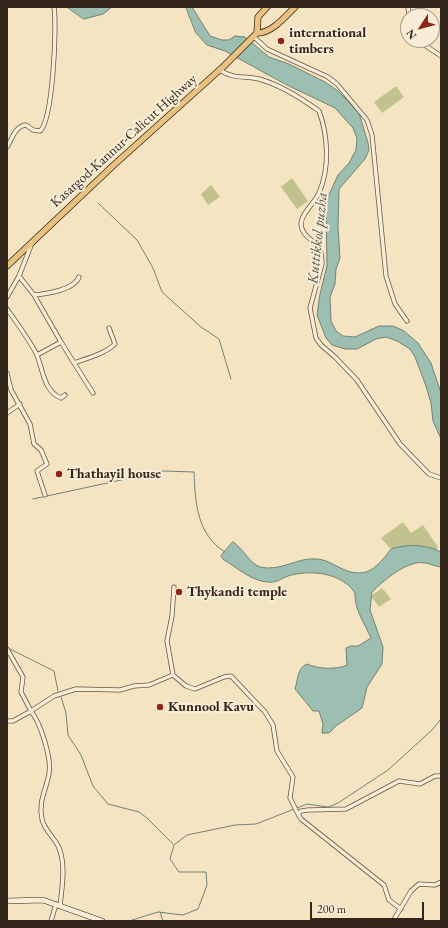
<!DOCTYPE html>
<html>
<head>
<meta charset="utf-8">
<style>
	body { margin:0 }
	#map { position:relative; width:448px; height:928px; overflow:hidden; background:#f4e4c1; font-family:"EB Garamond",serif }
	canvas { display:block }
	.frame { position:absolute; inset:0; border:8px solid #322519; pointer-events:none }
	.north { position:absolute; left:400px; top:8px; width:40px; height:40px; box-sizing:border-box; background:#f8edd7; border:1px solid #a99d8b; border-radius:50%; rotate:234deg; font-size:11px; font-weight:700; line-height:16px; text-align:center; color:#322519 }
	.north::after { content:''; display:block; margin:auto; width:14px; height:18px; background:#8f2418; clip-path:polygon(50% 0,100% 100%,50% 72%,0 100%) }
	.scale { position:absolute; left:310px; top:902px; width:114px; height:18px; box-sizing:border-box; border:2px solid #322519; border-top:0; padding-left:5px; font-size:12px; line-height:14px; white-space:nowrap; color:#322519; -webkit-text-stroke:3px #f8edd7; paint-order:stroke }
</style>
</head>
<body>
<div id="map">
<canvas width="448" height="928"></canvas>
<div class="frame"></div>
<div class="north">N</div>
<div class="scale">200 m</div>
</div>
<script>
const g = document.querySelector('canvas').getContext('2d');
g.lineJoin = 'round';
function paint(path, color) {
  g.fillStyle = color;
  g.fill(path, 'evenodd');
}
function stroke(path, color, width, dash) {
  g.strokeStyle = color;
  g.lineWidth = width;
  g.lineCap = dash ? 'butt' : 'round';
  g.setLineDash(dash || []);
  g.stroke(path);
}
function drawText(font, color, halo, rows, align = 'center') {
  g.font = font + ' "EB Garamond",serif';
  g.lineWidth = 4;
  g.setLineDash([]);
  g.textBaseline = 'middle';
  g.strokeStyle = halo;
  g.fillStyle = color;
  for (const [text, x, y, turn = 0] of rows) {
    g.save();
    g.translate(x, y);
    g.rotate((+turn || 0) * Math.PI / 180);
    g.textAlign = isNaN(turn) ? turn : align;
    if (halo) g.strokeText(text, 0, 0);
    g.fillText(text, 0, 0);
    g.restore();
  }
}
const green = new Path2D(`
	M396,86L404,97L382,113L374,102Z
	M292,178L308,201L297,209L281,187Z
	M211,185L220,197L208,205L201,194Z
	M403,522L411,533L423,525L438,547L437,549L390,548L381,538Z
	M382,588L391,599L379,607L371,596Z`);
const water = new Path2D(`
	M67,7H112L103,14L84,19Z
	M186,7H192L210,36L222,40H229L235,36L245,37L269,57L289,64L325,82L338,91L359,113L368,143L369,150L365,159L339,189L338,227L340,258L336,269L335,284L330,297L331,321L336,331L343,336L355,337L379,326H393L404,331L418,343L431,363L441,393V439L433,421L431,403L426,386L415,357L410,349L397,341L386,337L376,339L357,349H345L332,345L326,338L317,315L320,294L327,266L326,201L338,175L349,163L356,150L357,138L353,128L335,108L285,84L225,51L207,45L196,33Z
	M233,542C243,548 249,563 260,567C281,572 297,557 317,559C334,560 345,577 366,572C376,569 385,557 391,549C406,544 426,544 441,552V567C433,566 425,561 416,563C401,566 383,581 372,592L370,610L383,647L382,664L367,687L362,708L336,726L329,733H322L323,724L319,711H313L295,689C298,680 297,668 307,664C318,669 336,670 347,665L346,648L351,646H358L371,638C365,624 354,609 355,593C342,573 311,569 288,576C281,579 276,583 268,582C251,581 238,568 224,560L221,556Z`);
const stream = new Path2D(`
	M98,203L137,240L153,268L162,292L201,327L219,339L231,379
	M33,499L163,471L194,472C195,502 197,535 225,552
	M10,649L54,671L58,691
	M61,697L66,713L68,735L81,755L93,786L108,804L139,812L147,818L173,844
	M160,912L163,921
	M129,921L158,912L183,915L198,909L207,885L206,872H179L170,859L174,845L187,835L235,825L256,824L307,804L328,807L338,803L388,770L432,730L441,719`);
const minor = new Path2D(`
	M408,7L409,16
	M254,37L267,49L328,77L337,84L367,120L372,135L386,276L395,304L407,321
	M417,40L441,56
	M220,70C232,79 245,76 259,79C281,85 301,98 319,111C328,135 330,168 319,193C315,203 301,213 301,225C302,236 314,240 319,248C322,253 322,259 322,264L310,308L316,338L321,345L335,357L357,380L400,444L429,474L441,478
	M7,147C12,139 15,126 26,125L33,130L40,131C53,120 57,26 54,7
	M19,276L34,295C46,294 74,290 79,277
	M34,295L61,342
	M7,297L19,276L32,243
	M7,309C17,323 28,338 36,353C43,368 43,391 61,398L65,395
	M37,355L61,342L74,363C88,358 104,354 115,344L109,328
	M74,363L93,393
	M7,373L11,390L30,424L34,444L41,450L47,464L37,471L45,495
	M7,413L20,404
	M7,649L23,677L21,692L31,711L13,721H7
	M173,675L167,641L172,616L174,587
	M60,906C62,887 66,866 59,848C55,838 44,830 42,819C38,802 46,790 49,774C52,759 41,724 31,711L54,696L76,689L120,690L134,686L149,685L173,675L186,686L195,689L224,677L231,676L265,712L273,725L277,751L293,777L290,798L298,814
	M401,909L389,900L384,885L301,819L298,814L301,811L308,810L346,809L399,781L420,784L435,776H441
	M51,921L56,904
	M393,921L411,891L419,884L435,885L441,882`);
const secondary = new Path2D(`
	M7,901L43,900L102,921`);
const trunk = new Path2D(`
	M257,33C272,33 285,17 295,7
	M7,266L116,163L224,66L257,33L258,17L267,7`);
const markers = [
	[281,41,4,"#8f2418"],
	[59,474,4,"#8f2418"],
	[179,592,4,"#8f2418"],
	[160,707,4,"#8f2418"]
];
const poiNames = [
	["international",289,33],
	["timbers",289,49],
	["Thathayil house",67,474],
	["Thykandi temple",187,592],
	["Kunnool Kavu",168,707]
];
const streetNames = [
	["Kasargod-Kannur-Calicut Highway",124,141,-42]
];
const waterNames = [
	["Kuttikkol puzha",318,238,-84]
];
paint(green, '#c2c28e');
paint(water, '#9cbfb1');
stroke(water, '#728174', 1);
stroke(stream, '#728174', 1);
stroke(minor, '#625543', 5);
stroke(secondary, '#322519', 6);
stroke(trunk, '#322519', 7);
stroke(minor, '#f8edd7', 3.5);
stroke(secondary, '#f8edd7', 5);
stroke(trunk, '#eac280', 5.5);
for (const [x, y, r, color] of markers) {
  const dot = new Path2D();
  dot.arc(x, y, r, 0, 2 * Math.PI);
  g.fillStyle = color;
  g.fill(dot);
  stroke(dot, '#f8edd7', 1.5);
}
drawText('bold 14px', '#322519', '#f8edd7', poiNames, 'left');
drawText('14px', '#322519', '#f8edd7', streetNames);
drawText('italic 15px', '#525347', '#f8edd7', waterNames);
</script>
</body>
</html>
